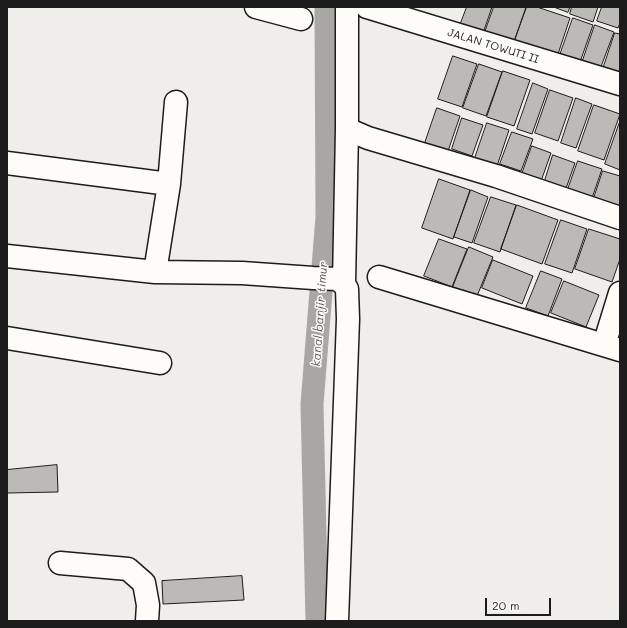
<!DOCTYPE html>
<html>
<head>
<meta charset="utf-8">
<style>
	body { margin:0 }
	#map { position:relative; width:627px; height:628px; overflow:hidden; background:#f0eeea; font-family:Mali,sans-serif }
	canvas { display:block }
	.frame { position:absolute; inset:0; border:8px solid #1c1c1c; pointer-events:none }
	.scale { position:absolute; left:485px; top:598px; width:66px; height:18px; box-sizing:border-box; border:2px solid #1c1c1c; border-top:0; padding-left:5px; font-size:12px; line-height:14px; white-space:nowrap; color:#1c1c1c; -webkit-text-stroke:3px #fdfcf7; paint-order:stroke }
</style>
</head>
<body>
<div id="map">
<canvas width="627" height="628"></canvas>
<div class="frame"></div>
<div class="scale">20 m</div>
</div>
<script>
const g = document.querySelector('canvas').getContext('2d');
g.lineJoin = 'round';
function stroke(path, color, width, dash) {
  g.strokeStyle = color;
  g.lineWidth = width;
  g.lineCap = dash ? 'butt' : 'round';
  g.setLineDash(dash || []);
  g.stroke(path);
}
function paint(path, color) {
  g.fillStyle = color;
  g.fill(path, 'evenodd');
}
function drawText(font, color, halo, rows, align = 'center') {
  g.font = font + ' Mali,sans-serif';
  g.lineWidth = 3;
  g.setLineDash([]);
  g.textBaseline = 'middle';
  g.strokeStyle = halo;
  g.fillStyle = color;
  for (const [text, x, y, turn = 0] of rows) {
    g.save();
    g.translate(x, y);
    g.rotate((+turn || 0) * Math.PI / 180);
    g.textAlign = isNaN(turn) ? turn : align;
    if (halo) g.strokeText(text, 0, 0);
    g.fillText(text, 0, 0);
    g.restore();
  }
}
const canal = new Path2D(`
	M317,621L312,404L327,217L326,7`);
const building = new Path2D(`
	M467,7H492L482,36L459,28Z
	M494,7H526L513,45L484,35Z
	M527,7H537L570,18L556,60L513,45Z
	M554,7H570L568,12Z
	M572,7H598L593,22L570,14Z
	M602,7H620V23L618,28L597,21Z
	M573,18L593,25L579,65L559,58Z
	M595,25L614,32L599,72L581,66Z
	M615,33L620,34V78L602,72Z
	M453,56L477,64L462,107L438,99Z
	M479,64L502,72L486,116L463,108Z
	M503,71L530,80L514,126L487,117Z
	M533,83L548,89L532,134L517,129Z
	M550,90L573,98L558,141L535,133Z
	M576,98L592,104L576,148L561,143Z
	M594,105L620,114L604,160L578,151Z
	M437,108L460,116L447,154L424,146Z
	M462,118L483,125L472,156L452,149Z
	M620,121V170L605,164Z
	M487,123L509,130L497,166L475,158Z
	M512,132L533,139L521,171L500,164Z
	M532,146L551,153L540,184L521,177Z
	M553,155L575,163L564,194L543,187Z
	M578,161L602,169L590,204L566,195Z
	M603,171L620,176V211L593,201Z
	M439,179L470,190L453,239L422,228Z
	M471,190L488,197L472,243L454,237Z
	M491,197L516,205L500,252L474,243Z
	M517,205L558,220L542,264L501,249Z
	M561,220L587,229L572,273L545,264Z
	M589,229L620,239V259L612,282L575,269Z
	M439,239L467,249L452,287L424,276Z
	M469,247L493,257L477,296L453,287Z
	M493,260L533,276L522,304L482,288Z
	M541,271L562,279L548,316L526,308Z
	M564,281L599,295L586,327L551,313Z
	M57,465L58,492L7,493V470Z
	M242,576L244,600L163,604L162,581Z`);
const minor = new Path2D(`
	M256,7L301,19
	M347,7V129L368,138L496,176L620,218
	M367,7L620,84
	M176,102L169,184L155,272L242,273L313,278L337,279L344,284L347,289L348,319L337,621
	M7,163L169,184
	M7,256L155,272
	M379,277L620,350
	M344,284L347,129
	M7,338L160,363
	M604,345L620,293
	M60,563L128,569L144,583L148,605L147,621`);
const streetNames = [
	["JALAN TOWUTI II",493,46,17]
];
const waterNames = [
	["kanal banjir timur",320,314,-86]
];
stroke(canal, '#a8a7a3', 23);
paint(building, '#bbbab6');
stroke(building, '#1c1c1c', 1);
stroke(minor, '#1c1c1c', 25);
stroke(minor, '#fdfcf7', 22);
drawText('11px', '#1c1c1c', '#fdfcf7', streetNames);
drawText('italic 12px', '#5b5b59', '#fdfcf7', waterNames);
</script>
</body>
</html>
